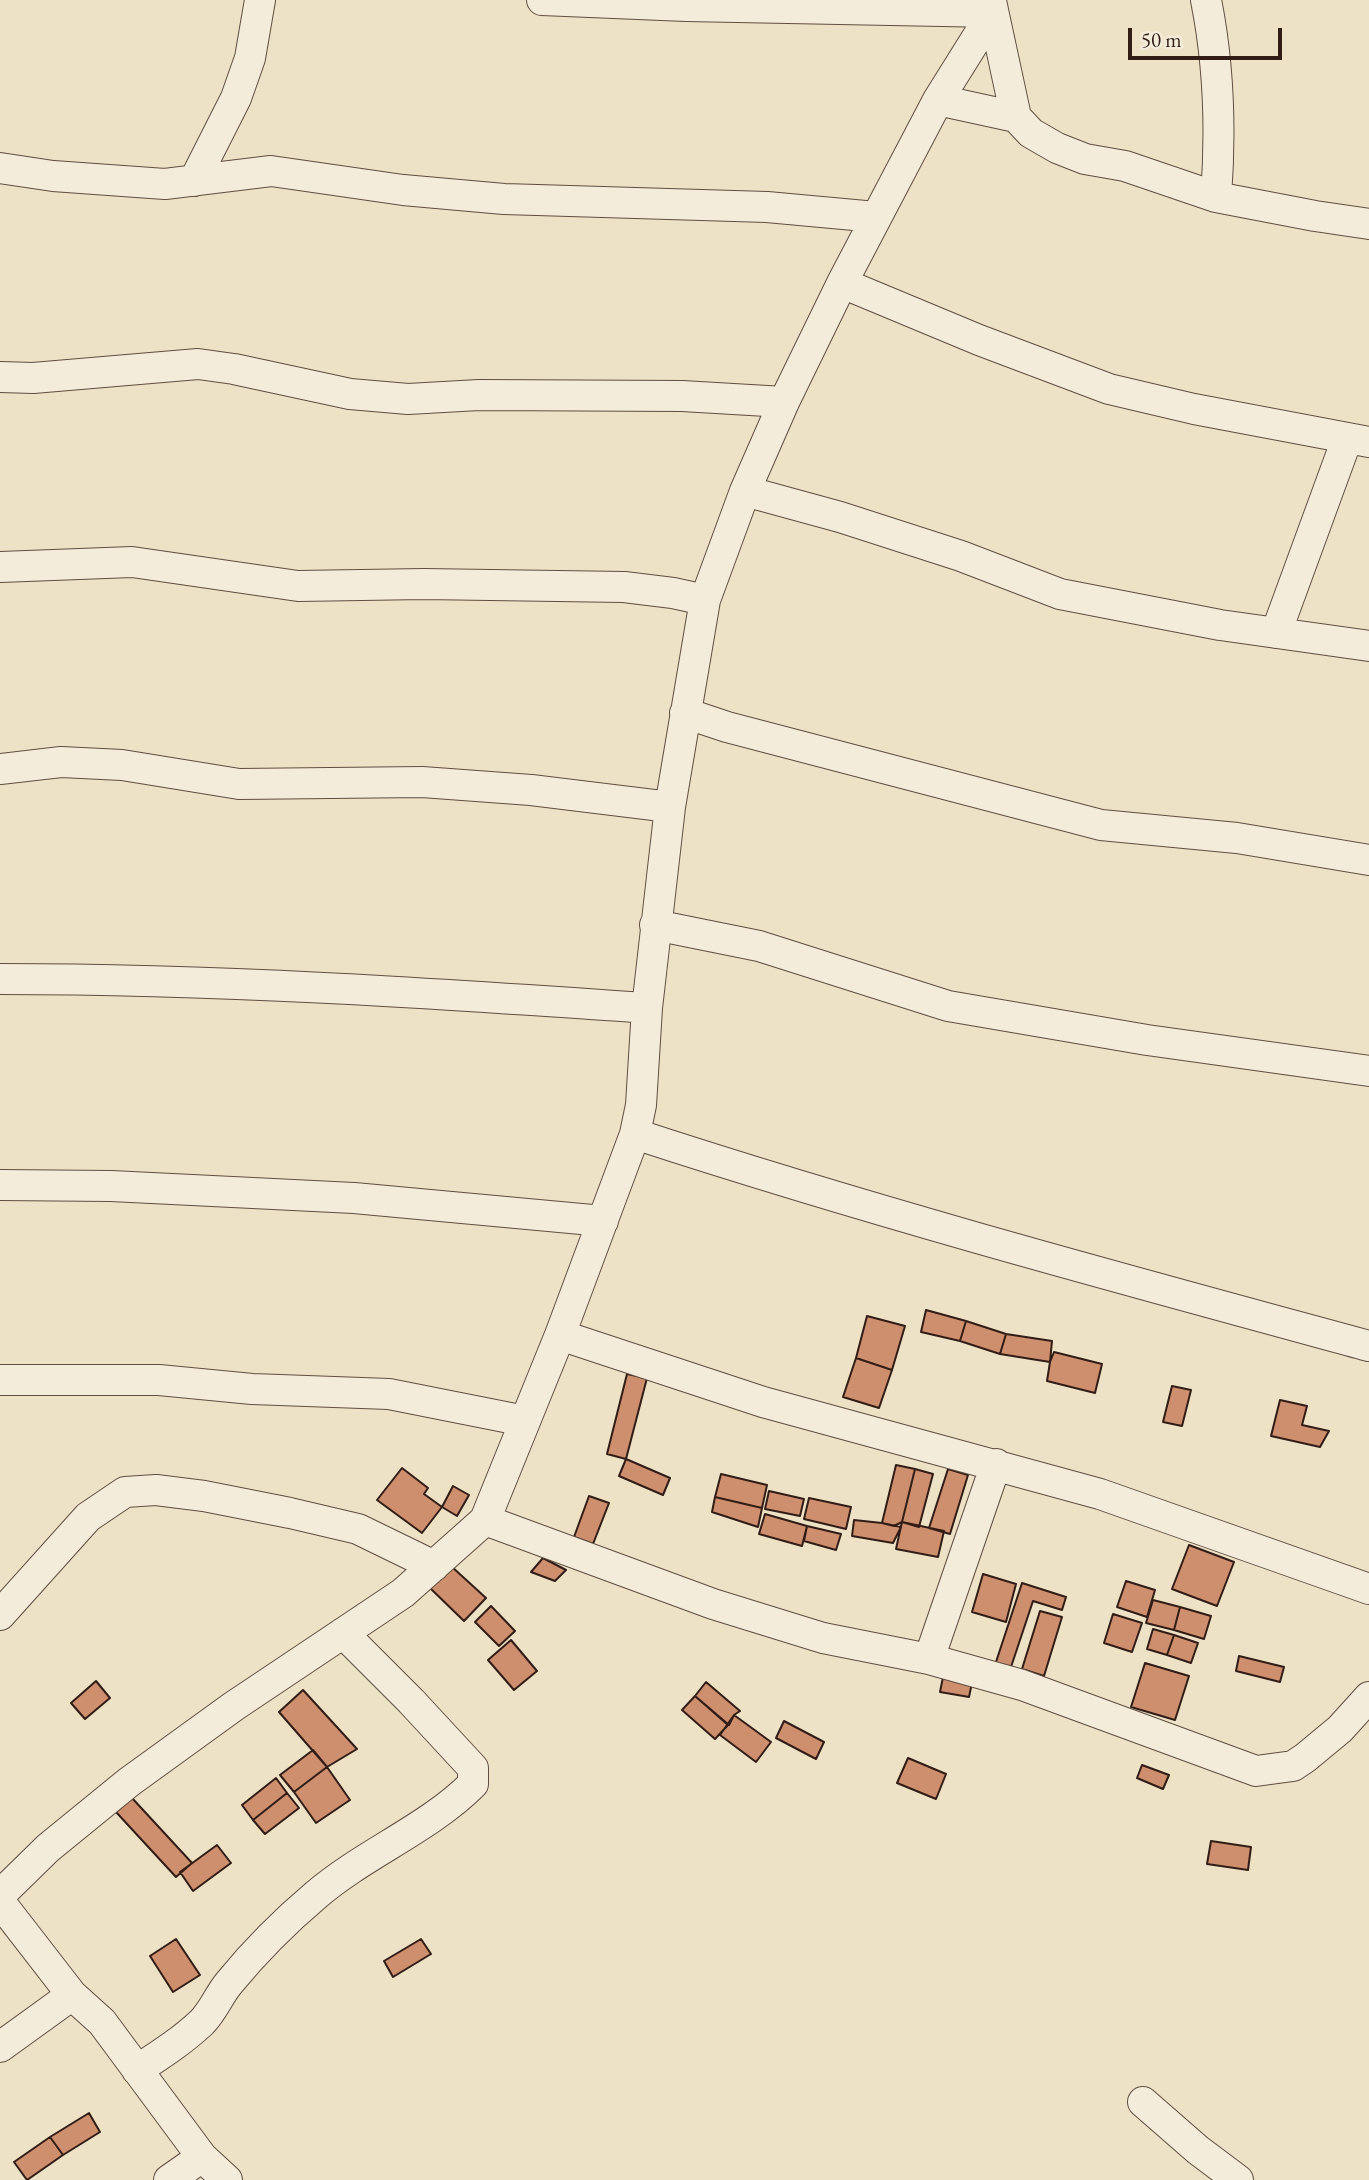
<!DOCTYPE html>
<html>
<head>
<meta charset="utf-8">
<style>
	body { margin:0 }
	#map { position:relative; width:1369px; height:2180px; overflow:hidden; background:#ede1c6; font-family:"EB Garamond",serif }
	canvas { display:block }
	.scale { position:absolute; left:1128px; top:28px; width:154px; height:32px; box-sizing:border-box; border:4px solid #311d16; border-top:0; padding-left:9px; font-size:21px; line-height:24px; white-space:nowrap; color:#311d16; -webkit-text-stroke:5px #f3ecda; paint-order:stroke }
</style>
</head>
<body>
<div id="map">
<canvas width="1369" height="2180"></canvas>
<div class="scale">50 m</div>
</div>
<script>
const g = document.querySelector('canvas').getContext('2d');
g.lineJoin = 'round';
function paint(path, color) {
  g.fillStyle = color;
  g.fill(path, 'evenodd');
}
function stroke(path, color, width, dash) {
  g.strokeStyle = color;
  g.lineWidth = width;
  g.lineCap = dash ? 'butt' : 'round';
  g.setLineDash(dash || []);
  g.stroke(path);
}
const building = new Path2D(`
	M926,1310L966,1321L960,1341L921,1332Z
	M867,1316L905,1326L892,1370L856,1358Z
	M966,1321L1006,1334L1000,1354L960,1341Z
	M1006,1334L1052,1341L1050,1362L1000,1354Z
	M1054,1352L1102,1364L1095,1393L1047,1381L1050,1362Z
	M856,1358L892,1370L879,1408L843,1397Z
	M627,1374L647,1378L626,1459L607,1454Z
	M1172,1386L1191,1390L1182,1426L1163,1422Z
	M1280,1400L1307,1406L1302,1425L1329,1431L1320,1447L1271,1436Z
	M626,1459L670,1478L663,1495L619,1476Z
	M896,1465L915,1469L902,1522L894,1526L882,1523Z
	M402,1468L428,1488L424,1494L442,1507L422,1533L377,1500Z
	M915,1469L933,1474L919,1527L902,1522Z
	M948,1469L968,1475L950,1534L929,1528Z
	M721,1474L767,1485L762,1508L715,1497Z
	M453,1486L469,1495L457,1516L442,1507Z
	M769,1491L804,1499L800,1516L765,1509Z
	M589,1496L609,1503L593,1544L574,1537Z
	M715,1497L762,1508L758,1527L712,1512Z
	M809,1498L851,1507L846,1529L804,1519Z
	M765,1514L807,1526L802,1546L759,1534Z
	M854,1520L882,1523L901,1527L893,1543L852,1536Z
	M902,1522L944,1531L938,1557L896,1549Z
	M807,1526L841,1534L836,1550L804,1541Z
	M1189,1545L1234,1562L1217,1606L1172,1589Z
	M543,1558L566,1570L555,1581L531,1572Z
	M451,1566L486,1598L464,1621L430,1588Z
	M983,1574L1016,1584L1006,1622L972,1612Z
	M1126,1581L1155,1590L1147,1617L1117,1607Z
	M1022,1583L1066,1597L1062,1610L1033,1601L1010,1670L995,1665Z
	M1153,1600L1180,1607L1174,1630L1146,1623Z
	M491,1606L515,1631L499,1646L475,1622Z
	M1180,1607L1211,1616L1204,1639L1174,1630Z
	M1040,1611L1062,1617L1044,1676L1022,1669Z
	M1113,1614L1142,1623L1132,1652L1104,1643Z
	M1153,1629L1174,1635L1167,1655L1147,1649Z
	M1174,1635L1198,1643L1191,1663L1167,1655Z
	M511,1640L537,1671L514,1690L488,1660Z
	M1239,1656L1284,1667L1280,1682L1236,1671Z
	M1145,1663L1189,1676L1175,1720L1131,1707Z
	M944,1672L973,1678L969,1697L940,1692Z
	M96,1681L110,1698L85,1719L71,1703Z
	M706,1682L740,1711L734,1715L729,1725L695,1696Z
	M303,1690L357,1749L327,1767L279,1712Z
	M695,1696L728,1725L715,1739L682,1710Z
	M734,1715L771,1742L756,1762L720,1735Z
	M784,1721L824,1742L816,1759L776,1738Z
	M313,1750L327,1767L294,1792L280,1775Z
	M908,1758L946,1774L936,1799L897,1783Z
	M1142,1765L1169,1775L1163,1789L1137,1778Z
	M327,1767L350,1800L316,1823L294,1792Z
	M276,1778L287,1793L253,1820L242,1805Z
	M287,1793L299,1808L265,1834L253,1820Z
	M132,1798L192,1863L176,1877L116,1812Z
	M1211,1841L1251,1847L1248,1870L1207,1864Z
	M217,1845L231,1863L193,1891L180,1872Z
	M176,1939L200,1975L173,1992L150,1956Z
	M421,1939L431,1954L393,1977L384,1961Z
	M89,2113L100,2132L63,2155L50,2137Z
	M50,2137L63,2155L27,2180L14,2162Z`);
const minor = new Path2D(`
	M542,0L686,6L993,12
	M1206,0C1219,65 1221,131 1216,197
	M991,1L1016,117L1031,133L1057,148L1085,159L1125,166L1216,197L1315,216L1369,224
	M938,100L1016,117
	M0,168L53,176L165,184L271,171L403,190L504,199L767,207L876,217
	M194,181L236,98L250,58L260,0
	M842,283L979,340L1109,389L1194,409L1369,442
	M0,377L33,378L198,364L234,369L350,394L408,399L479,395L682,396L784,402
	M745,491L840,517L961,556L1060,594L1220,625L1369,646
	M0,567L132,562L298,586L424,584L624,587L673,593L705,600
	M1276,633L1347,439
	M685,713L727,727L1101,825L1237,838L1369,860
	M0,769L61,762L122,765L239,784L422,782L531,790L670,807
	M655,925L759,946L948,1006L1147,1040L1369,1071
	M0,979C216,979 431,993 647,1008
	M635,1134C877,1213 1123,1279 1369,1346
	M0,1185L111,1186L354,1198L603,1221
	M560,1335L763,1402L1100,1494L1369,1589
	M0,1380H159L252,1389L389,1394L525,1421
	M485,1520L713,1604L823,1638L929,1659L1022,1685L1256,1771L1293,1766L1305,1758L1340,1729L1369,1697
	M0,1615L88,1517L125,1492L156,1490L204,1496L290,1513L358,1529L434,1566
	M929,1659L996,1464
	M0,1895L48,1848L129,1782L234,1706L403,1593L485,1520L560,1335L635,1134L641,1105L647,1008L670,807L705,600L745,491L784,402L842,283L938,100L993,12
	M0,1902L72,1995L102,2022L202,2157L227,2180
	M0,2047L72,1995
	M137,2070C160,2055 182,2041 202,2022C213,2011 219,1995 229,1983C256,1950 284,1922 316,1895C365,1853 428,1829 473,1784V1768L411,1701L343,1633
	M1143,2102L1198,2150L1238,2180
	M169,2180L202,2157`);
paint(building, '#ce8f6f');
stroke(building, '#311d16', 2);
stroke(minor, '#604e42', 32);
stroke(minor, '#f3ecda', 30);
</script>
</body>
</html>
